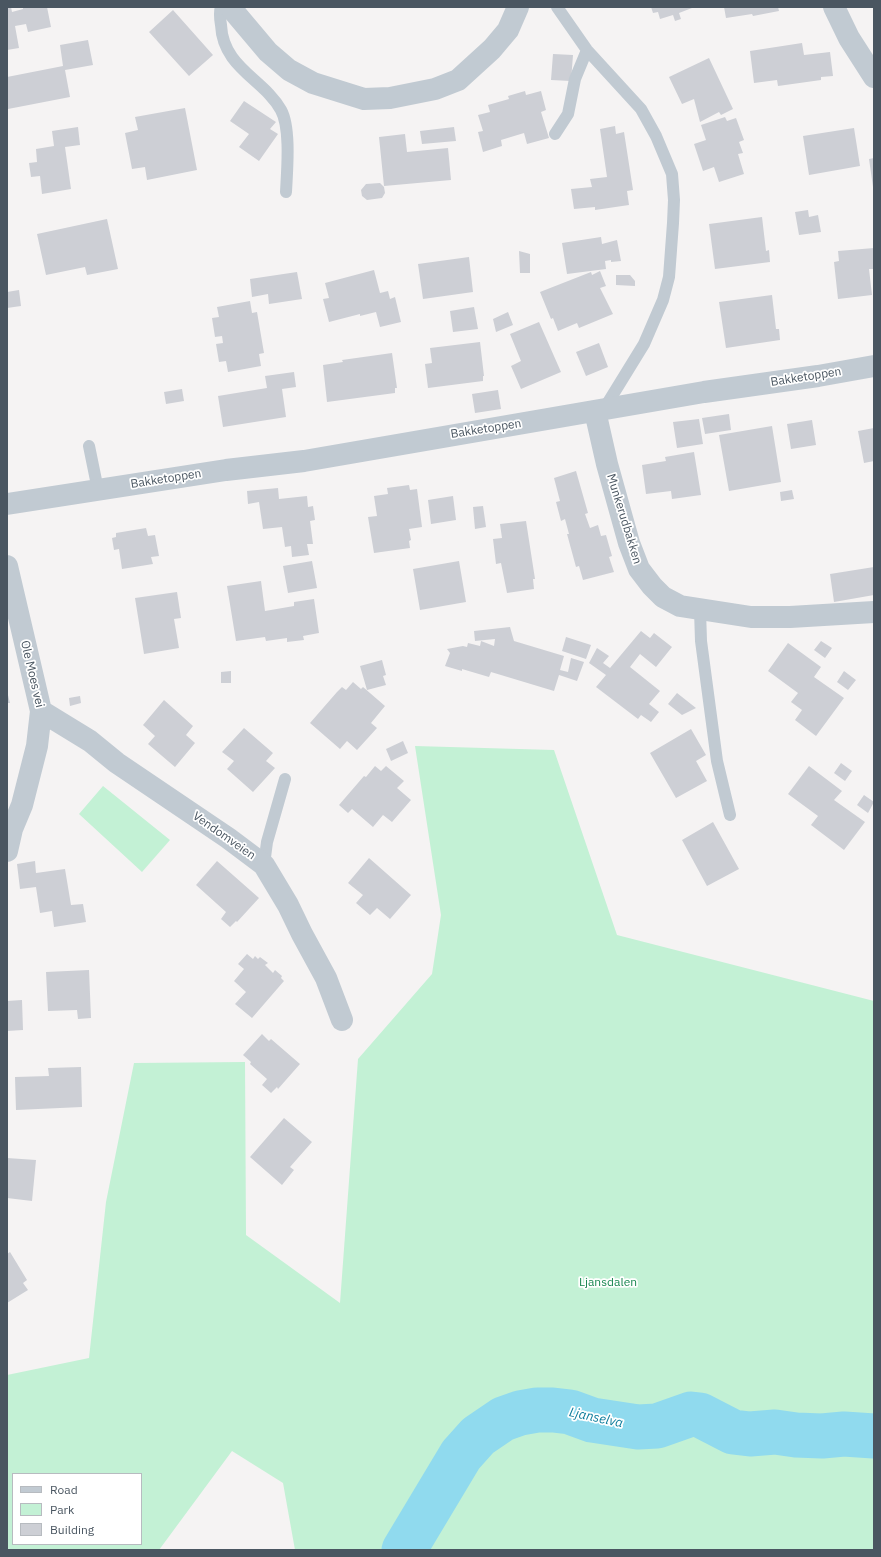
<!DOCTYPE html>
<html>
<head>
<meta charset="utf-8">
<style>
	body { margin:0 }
	#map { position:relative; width:881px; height:1557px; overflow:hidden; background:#f5f3f3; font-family:"IBM Plex Sans",sans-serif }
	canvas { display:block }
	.frame { position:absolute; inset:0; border:8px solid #4a5661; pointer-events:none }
	.legend { position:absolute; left:12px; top:1473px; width:130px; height:72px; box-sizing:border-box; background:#fff; border:1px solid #b7bbc0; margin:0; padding:5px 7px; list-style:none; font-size:12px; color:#4a5661 }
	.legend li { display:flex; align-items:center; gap:8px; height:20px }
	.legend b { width:20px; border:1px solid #b7bbc0 }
</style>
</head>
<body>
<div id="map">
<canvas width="881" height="1557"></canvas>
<div class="frame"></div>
<ul class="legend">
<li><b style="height:5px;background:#c1cad2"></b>Road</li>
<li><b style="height:11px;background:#c3f1d5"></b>Park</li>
<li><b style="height:11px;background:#cdcfd5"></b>Building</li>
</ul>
</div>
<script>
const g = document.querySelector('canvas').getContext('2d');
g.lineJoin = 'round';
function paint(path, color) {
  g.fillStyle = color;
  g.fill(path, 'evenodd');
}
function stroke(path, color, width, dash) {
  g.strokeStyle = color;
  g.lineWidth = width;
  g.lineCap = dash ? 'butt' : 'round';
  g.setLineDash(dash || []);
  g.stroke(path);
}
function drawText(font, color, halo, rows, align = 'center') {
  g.font = font + ' "IBM Plex Sans",sans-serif';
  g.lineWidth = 3.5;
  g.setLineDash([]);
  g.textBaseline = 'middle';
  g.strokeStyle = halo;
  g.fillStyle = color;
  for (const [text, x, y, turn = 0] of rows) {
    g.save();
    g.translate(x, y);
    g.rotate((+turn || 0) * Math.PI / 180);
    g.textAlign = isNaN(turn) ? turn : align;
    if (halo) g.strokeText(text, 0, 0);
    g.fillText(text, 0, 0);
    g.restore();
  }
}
const green = new Path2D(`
	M415,746L554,750L617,935L874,1001V1550H295L283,1483L232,1451L159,1550H7V1375L89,1358L106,1202L134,1063L245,1062L246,1235L340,1303L358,1059L432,974L441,915ZM13,1474H141V1544H13Z
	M103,786L170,840L142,872L79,814Z`);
const river = new Path2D(`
	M404,1550L461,1455L478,1436L503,1419L520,1413L537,1410H553L570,1412L592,1420L638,1427L657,1426L691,1414L700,1415L733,1432L750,1434L775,1432L796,1435L822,1436L844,1434L874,1436`);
const building = new Path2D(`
	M7,7H11L12,12L23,9V7H47L51,27L28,32L26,24L15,26L19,48L7,50Z
	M651,7H692V8L679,13L681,19L675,21L673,15L660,19L658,12L653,13Z
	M724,7H778L779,11L753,16L752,14L726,18Z
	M173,10L213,55L189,76L149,32Z
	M88,40L93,65L65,70L70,97L8,109L7,77L63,66L60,45Z
	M802,43L804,55L830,52L833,76L821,77V80L778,86L777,80L754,83L750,51Z
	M553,54L573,55L571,81L551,80Z
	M709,58L733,109L721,115L719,112L700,122L694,99L682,104L669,77Z
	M525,91L526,95L541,91L546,110L541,112L549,138L527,144L524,133L501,140L502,146L483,152L478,132L483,131L478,115L490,112L488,105L509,99L508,96Z
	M244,101L276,122L270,129L278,134L259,161L239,147L249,134L230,121Z
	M185,108L197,170L147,180L145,167L132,169L125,133L138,130L135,117Z
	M725,117L727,121L736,118L744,140L739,142L743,153L738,154L744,174L719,182L714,167L703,171L694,144L706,140L701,125Z
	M615,126L616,134L624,132L633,190L627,191L629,205L595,210V207L574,209L571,189L592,187L590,179L607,177L600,129Z
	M78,127L80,145L65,147L71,189L42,194L40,176L31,177L29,163L37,162L36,149L54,146L52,131Z
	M454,127L456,141L422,144L420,131Z
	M854,128L860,166L809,175L803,136Z
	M405,134L407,152L448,148L451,180L384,186L379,137Z
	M874,158V187H873L869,159Z
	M380,183L384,187L385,193L382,198L367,200L362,196L361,190L366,184Z
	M808,210L809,217L818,215L821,232L799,235L795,212Z
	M762,217L766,251L769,250L770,262L715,269L709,224Z
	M107,219L118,269L87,275L85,267L46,275L37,234Z
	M601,237L602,244L617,240L621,261L611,262V260L605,261L606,269L567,274L562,243Z
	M874,248V269H869L872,295L838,299L834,262L839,261L838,251Z
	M519,251L530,254V273H520Z
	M469,257L473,292L423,299L418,264Z
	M374,270L380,293L388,291L390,299L395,297L401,322L380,327L376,312L360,316V314L329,322L323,299L329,298L325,283Z
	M600,271L606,286L600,288L613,314L579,328L577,323L558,331L553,318L551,319L540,292L591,272L592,275Z
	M297,272L302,299L269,304L268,294L252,297L250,279Z
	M616,275H630L635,281V286L616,285Z
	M19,290L21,306L7,308V292Z
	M772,295L776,329H779L780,340L726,348L719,302Z
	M250,301L252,313L257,312L264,353L259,354L261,366L228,372L226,361L219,362L216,344L223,343L222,336L215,337L212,318L219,317L217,307Z
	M474,307L478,329L453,332L450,311Z
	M508,312L513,325L496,332L493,319Z
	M539,322L561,372L521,389L511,366L521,361L510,334Z
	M480,342L484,376H483V381L428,388L425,364L432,363L430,348Z
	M599,343L608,367L586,376L576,352Z
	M392,353L397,388H395V393L327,402L323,365L343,362L342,360Z
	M294,372L296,387L282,389L286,417L223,427L218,396L267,388L265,376Z
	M182,389L184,401L166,404L164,392Z
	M498,390L501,409L475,413L472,394Z
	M729,414L731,430L705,434L702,418Z
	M699,419L703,444L677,448L673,422Z
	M812,420L816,445L791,449L787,424Z
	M772,426L781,482L729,491L719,435Z
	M874,428V461L864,463L858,431Z
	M694,452L701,495L672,499L671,491L646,494L642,465L666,461L665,457Z
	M576,471L588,513L585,514L590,528L598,525L601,536L606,535L612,556L609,557L614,572L583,580L579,566L576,567L567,534H569L565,519L561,521L556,502L560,501L554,478Z
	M409,485L410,490L417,489L422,527L409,529L411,540L409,541L410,548L374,553L368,517L377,516L374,496L388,494L387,488Z
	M278,488L279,499L307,496L308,507L313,506L315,520L310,521L313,544H307L309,555L292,557L291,546L285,547L282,527L263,529L259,502L248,504L247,491Z
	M792,490L794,499L781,501L780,492Z
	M453,496L456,520L431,524L428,500Z
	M483,506L486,527L475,529L473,507Z
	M526,521L535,579H533L534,589L507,593L501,563L496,564L493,539L502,538L500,524Z
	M146,528L148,536L155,535L159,556L151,557L153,564L122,569L119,549L114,550L112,538L116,537V533Z
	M312,561L317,588L288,593L283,566Z
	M459,561L466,602L420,610L413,569Z
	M874,567V595L834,602L830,574Z
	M261,581L265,611L294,606V602L314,599L319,633L303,636L304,640L287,642V638L266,641L265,637L236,641L227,586Z
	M177,592L181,618L174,619L179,648L144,654L135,598Z
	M510,627L514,641L564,656L560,670L568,672L571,658L584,662L577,681L559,675L554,691L491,672L489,677L462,669V671L445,666L450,653L447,649L463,646L467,647L468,643L480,646L481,641L494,646L495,639L475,641L474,631Z
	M641,631L650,638L654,633L672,647L656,667L640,654L630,667L660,691L649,704L659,712L651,722L641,715L638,719L596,687L606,675L589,663L597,648L609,656L603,663L610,668Z
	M566,637L591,645L586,659L562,651Z
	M821,641L832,648L825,658L814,650Z
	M788,643L821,667L814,677L844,698L816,736L795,720L802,710L791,702L798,693L768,671Z
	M382,660L386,675L383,676L386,685L367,690L360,666Z
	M231,671V683H221V672Z
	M844,671L856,680L848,690L837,682Z
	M353,682L361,689L363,687L385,706L371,723L377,728L357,750L347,741L340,749L310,723L337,692L342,687L346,690Z
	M7,691L10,703H7Z
	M677,693L696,708L682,715L668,704Z
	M80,696L81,703L70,706L69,698Z
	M164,700L193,726L186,735L195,743L175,767L148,744L155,736L143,725Z
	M244,728L273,753L266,761L275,768L253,792L227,769L234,761L222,752Z
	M691,729L706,755L696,761L707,781L676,798L650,753Z
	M403,741L408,753L391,761L386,749Z
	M841,763L852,771L845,781L834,773Z
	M375,766L381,771L386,766L404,781L397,788L411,800L392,822L383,815L373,827L352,809L348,813L339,805L364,776L366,777Z
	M809,766L842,791L834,800L865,822L844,850L811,825L818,816L788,794Z
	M864,795L874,802L868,813L857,805Z
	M713,822L739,869L707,886L682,840Z
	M369,858L411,895L390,919L377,908L370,915L356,903L363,895L348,883Z
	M35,861L36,873L65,869L71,905L83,904L86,922L54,927L52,911L40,913L36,887L20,889L17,864Z
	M217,861L259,898L237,922L236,921L230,927L221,919L226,912L196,885Z
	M247,954L253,959L255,956L258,959L260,957L268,963L265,965L273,973L275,970L282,976L281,978L284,981L252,1018L235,1004L246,992L234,981L244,969L238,964Z
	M89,970L91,1018L78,1019L77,1010L48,1011L46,972Z
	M22,1000L23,1030L7,1031V1001Z
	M262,1034L269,1041L271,1039L300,1064L278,1089L277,1087L271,1093L262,1085L267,1079L250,1064L251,1062L243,1055Z
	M81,1067L82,1107L16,1110L15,1077L49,1076L48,1068Z
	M284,1118L312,1142L290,1167L294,1170L282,1185L250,1157Z
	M7,1158L36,1160L32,1201L7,1198Z
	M10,1252L27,1280L23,1283L28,1290L7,1303V1254Z`);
const service = new Path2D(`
	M221,7C219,12 220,19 221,25C223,68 264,79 281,110C291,128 287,171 286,192
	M557,7L587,50L641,109L656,136L672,174L674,200L673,223L669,277L663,300L644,344L604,409
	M555,134L568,114L575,79L587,50
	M89,446L98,490
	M700,610L701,641L717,761L730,815
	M264,865L267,842L285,779`);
const minor = new Path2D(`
	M230,7L268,52L289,70L313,83L364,99L390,98L435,89L458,80L492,49L508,30L518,7
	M834,7L849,38L874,77
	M595,411L607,464L629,543L639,569L652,586L663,597L680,606L751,617H790L874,612
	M7,504L226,470L304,461L704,392L818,376L874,366
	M7,566L41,711L37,746L22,805L12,829L7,851
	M41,711L90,741L117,763L228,838L264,865L288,905L302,934L326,978L342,1020`);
const streetNames = [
	["Bakketoppen",806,377,-9],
	["Bakketoppen",486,429,-9],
	["Bakketoppen",166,479,-9],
	["Munkerudbakken",624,519,73],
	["Ole Moes vei",32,674,77],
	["Vendomveien",224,836,35]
];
const parkNames = [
	["Ljansdalen",608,1283]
];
const waterNames = [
	["Ljanselva",596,1418,12]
];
paint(green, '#c3f1d5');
stroke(river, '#90daee', 45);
paint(building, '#cdcfd5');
stroke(service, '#c1cad2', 12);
stroke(minor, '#c1cad2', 22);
drawText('12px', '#4a5661', '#fff', streetNames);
drawText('12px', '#17864f', '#fff', parkNames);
drawText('italic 13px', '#0c7c9b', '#fff', waterNames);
</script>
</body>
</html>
